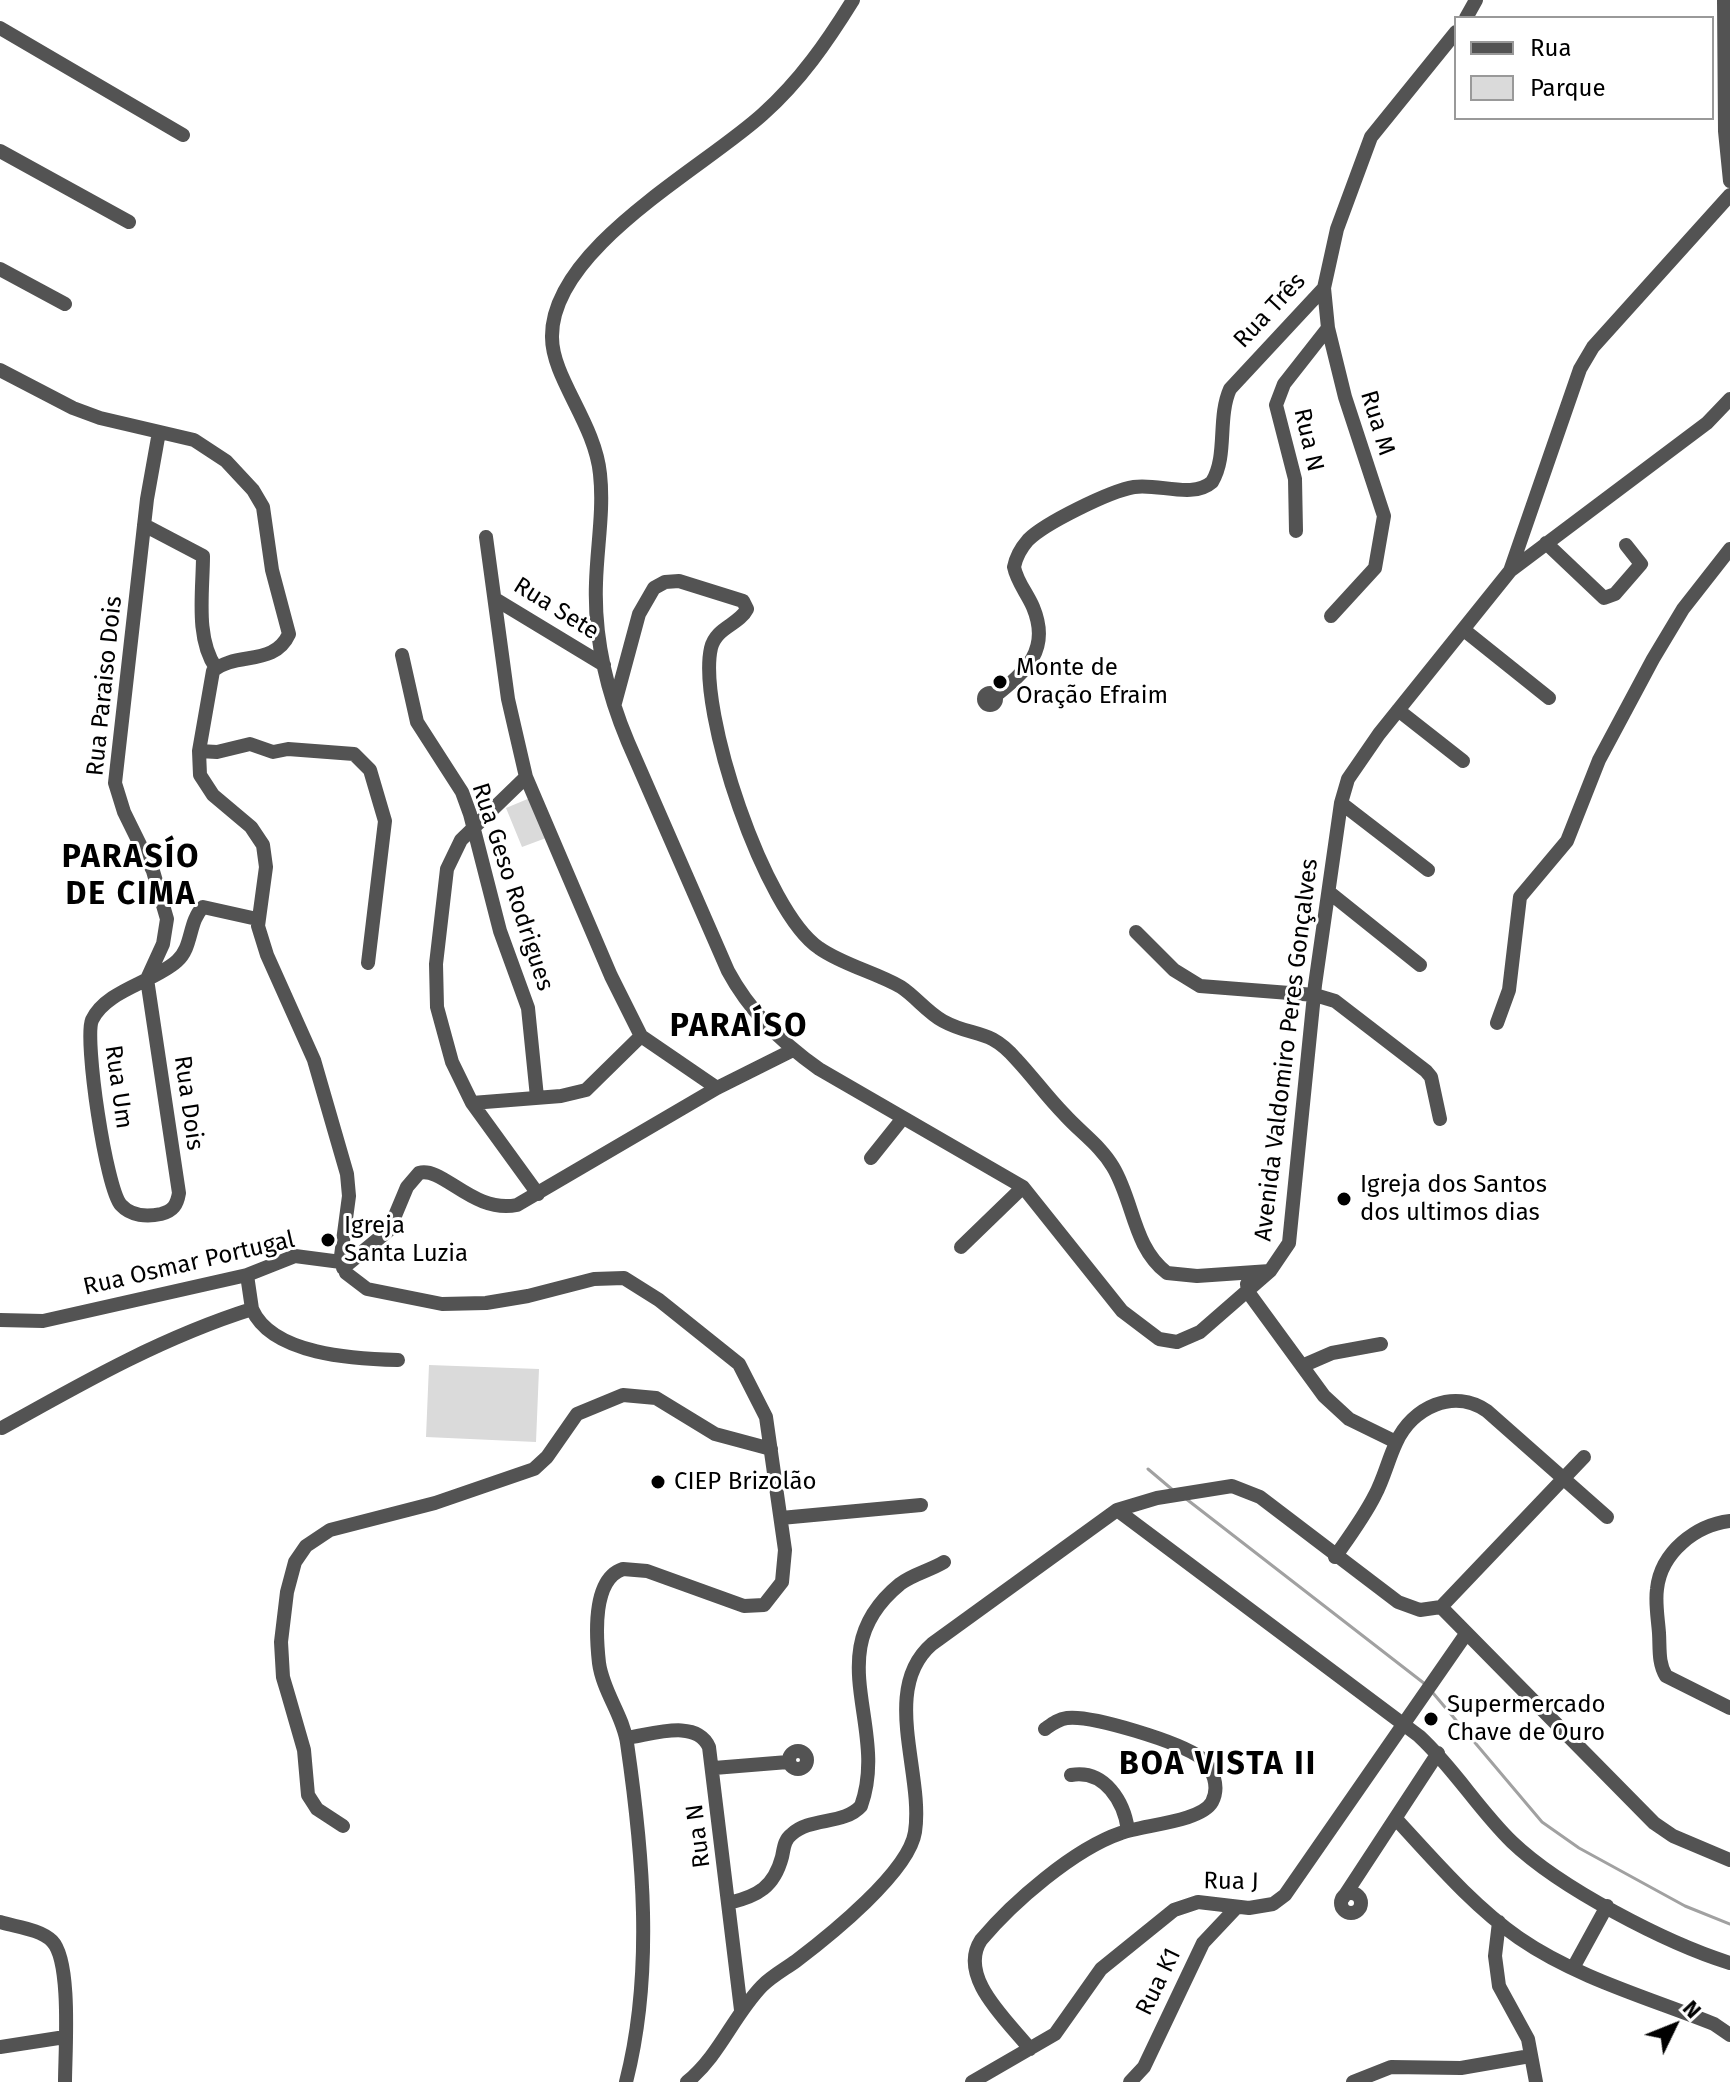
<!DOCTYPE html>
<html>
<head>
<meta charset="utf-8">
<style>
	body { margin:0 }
	#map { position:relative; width:1730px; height:2082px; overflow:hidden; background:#fff; font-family:"Fira Sans",sans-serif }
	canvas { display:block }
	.legend { position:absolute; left:1454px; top:16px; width:260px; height:104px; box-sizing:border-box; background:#fff; border:2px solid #999; margin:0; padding:10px 14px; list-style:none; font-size:24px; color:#000 }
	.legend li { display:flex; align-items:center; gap:16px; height:40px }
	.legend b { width:40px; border:2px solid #999 }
	.north { position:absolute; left:1634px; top:1986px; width:80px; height:80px; -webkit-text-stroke:6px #fff; paint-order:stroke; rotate:47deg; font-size:22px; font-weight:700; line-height:32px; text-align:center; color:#000 }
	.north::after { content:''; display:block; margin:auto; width:28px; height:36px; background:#000; clip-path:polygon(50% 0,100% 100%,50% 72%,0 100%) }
</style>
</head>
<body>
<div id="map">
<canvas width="1730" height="2082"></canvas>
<ul class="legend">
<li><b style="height:10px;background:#535353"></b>Rua</li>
<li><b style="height:22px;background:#dadada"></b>Parque</li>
</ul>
<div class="north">N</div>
</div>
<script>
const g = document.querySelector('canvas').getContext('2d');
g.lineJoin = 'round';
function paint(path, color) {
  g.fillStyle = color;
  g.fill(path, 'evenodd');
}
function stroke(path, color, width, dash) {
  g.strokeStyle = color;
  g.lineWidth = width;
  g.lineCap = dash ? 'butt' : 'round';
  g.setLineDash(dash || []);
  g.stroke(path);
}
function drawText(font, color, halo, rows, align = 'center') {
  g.font = font + ' "Fira Sans",sans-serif';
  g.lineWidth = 6;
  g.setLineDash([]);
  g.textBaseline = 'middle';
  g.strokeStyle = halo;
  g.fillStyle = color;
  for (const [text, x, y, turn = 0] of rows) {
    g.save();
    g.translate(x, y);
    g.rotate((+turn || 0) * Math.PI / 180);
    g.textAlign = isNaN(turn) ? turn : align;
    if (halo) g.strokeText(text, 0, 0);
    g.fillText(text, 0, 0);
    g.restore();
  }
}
const green = new Path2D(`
	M530,798L546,838L522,847L506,808Z
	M429,1365L539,1369L536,1442L426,1437Z`);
const stream = new Path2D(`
	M1148,1469L1174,1491
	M1185,1498L1425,1684
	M1433,1693L1542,1822L1579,1848L1685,1906L1730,1924`);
const minor = new Path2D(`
	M853,0C827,42 800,81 763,114C704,168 551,248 552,337C552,378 595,423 600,474C604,510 597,547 596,583C594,637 607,692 628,742L728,971C750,1012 782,1043 819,1069L1023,1187L1122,1311L1159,1339L1177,1342L1200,1332L1270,1271L1289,1243L1315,985L1341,803L1348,779L1379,734L1510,571L1707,423L1730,399
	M1724,0L1725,131L1730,181
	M1466,18L1476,0
	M0,28L183,135
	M0,151L129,222
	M0,269L65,304
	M1324,288L1328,328L1345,397L1384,516L1375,568L1331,616
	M0,370L73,408L100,418L194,440L226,461L253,490L263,507L272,570L289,634C274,667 236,651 213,671L199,751L200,775L213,795L251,827L263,845L266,867L258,926L267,955L314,1060L347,1174L349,1196L341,1256L346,1273L367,1289L442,1304L486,1303L528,1296L594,1279L624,1278L659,1300L739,1364L766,1417L785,1550L782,1582L764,1605L744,1606L647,1571L623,1569C592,1579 596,1636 599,1663C603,1692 623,1715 627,1743C643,1853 654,1973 626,2082
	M159,432L147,499L115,783L124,812L153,871L167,919L163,944L147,979L179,1193C177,1205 173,1211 161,1214C147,1217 131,1216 121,1205C106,1189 84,1039 92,1020C106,990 154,982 177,961C193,947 188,922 203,907L257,919
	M144,525L203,556C203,591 195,638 216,668
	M1296,531L1295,479L1276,405L1284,384L1328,328
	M486,537L508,699L526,777L611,976L641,1036L717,1088
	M1546,543L1604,598L1615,594L1641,564L1626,545
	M1510,571L1580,369L1593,347L1730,195
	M495,599L604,665
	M1464,630L1549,698
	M402,655L417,722L462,792L470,814L500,931L528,1008L537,1097
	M984 699a6 6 0 1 1 12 0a6 6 0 1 1-12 0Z
	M995,696C1026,671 1051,650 1033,607C1027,593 1017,582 1014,567C1016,557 1021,548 1028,540C1045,523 1110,491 1134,487C1158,483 1193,499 1212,482C1228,456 1217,418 1230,389L1324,288L1337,229L1371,137L1456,32
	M615,703L639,614L654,588L665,582L679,581L743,601L747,609C739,625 716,627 711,648C697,710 765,912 819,948C843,965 875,972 901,987C916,997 927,1012 943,1021C974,1038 988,1027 1016,1059C1033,1077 1047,1097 1064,1114C1080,1132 1101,1146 1113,1167C1134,1202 1133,1247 1167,1273L1197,1276L1270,1271
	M1398,710L1463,761
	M199,751L217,752L250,744L273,752L288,749L354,754L370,770L385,821L368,963
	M526,777L461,840L447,869L436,964L437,1007L452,1062L472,1103L561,1096L586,1090L641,1036
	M1341,803L1428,870
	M1330,893L1420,965
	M1136,932L1174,970L1200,986L1315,995L1335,1001L1426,1071L1431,1077L1440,1119
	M1497,1023L1509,990L1520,897L1567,841L1599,760L1653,659L1683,609L1730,549
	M472,1103L538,1194
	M871,1158L903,1118
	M961,1247L1023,1187
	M343,1268L389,1230L407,1187L419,1173C443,1166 473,1214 517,1205L717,1088L793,1050
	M1247,1284L1248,1292L1324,1396L1349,1419L1396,1442
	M252,1309C272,1355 355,1359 398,1360
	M0,1320L43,1321L247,1275L295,1256L341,1262
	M1302,1366L1332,1353L1381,1344
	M2,1428C84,1382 163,1337 252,1309L247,1275
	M1117,1510L1419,1736C1454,1768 1478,1809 1512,1842C1560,1888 1666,1943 1730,1963
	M781,1518L921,1505
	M1730,1521C1696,1525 1661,1552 1657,1589C1655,1603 1658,1619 1659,1633C1660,1648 1658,1663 1666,1676L1730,1708
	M1335,1557C1349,1537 1364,1517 1375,1495C1384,1478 1388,1460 1396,1443C1412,1407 1454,1388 1487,1411L1607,1517
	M1441,1607L1654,1823L1673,1836L1730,1860
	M1441,1607L1584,1457
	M626,1738C651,1735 696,1718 709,1747L741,2010
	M789 1760a9 9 0 1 1 18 0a9 9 0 1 1-18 0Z
	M714,1768L788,1762
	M1071,1775C1105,1769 1124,1802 1128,1830
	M1396,1819C1434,1860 1472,1905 1519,1938C1577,1978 1649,1998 1714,2024L1730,2035
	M343,1826L317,1809L308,1795L304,1750L283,1677L281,1642L287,1592L295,1562L306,1546L330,1530L435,1503L534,1469L547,1457L577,1414L623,1395L656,1398L715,1434L771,1449
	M1341 1903a10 10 0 1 1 20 0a10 10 0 1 1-20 0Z
	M1343,1898L1438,1753
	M729,1903C758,1896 774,1887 782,1857C784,1848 784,1840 792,1834C810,1817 844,1825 861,1806C890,1725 817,1652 900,1584C913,1574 929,1571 944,1562
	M0,1922C16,1927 40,1929 52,1941C72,1961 65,2053 65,2082
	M1499,1922L1495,1956L1499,1986L1528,2039L1536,2082
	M1573,1968L1607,1906
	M0,2047L65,2037
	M1030,2049C1008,2021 957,1977 981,1940C1013,1902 1074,1849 1121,1833C1141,1825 1201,1822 1212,1802C1220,1787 1213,1768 1201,1758C1180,1742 1092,1715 1067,1718C1058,1719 1052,1724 1045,1729
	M687,2082C720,2055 733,2016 762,1986C772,1976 785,1969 796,1961C829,1936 909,1872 915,1832C924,1773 880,1689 932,1644L1117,1510L1157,1498L1232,1486L1260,1497L1398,1602L1420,1610L1441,1607
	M972,2082L1055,2034L1101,1969L1174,1910L1198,1902L1249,1908L1273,1904L1285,1895L1466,1634
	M1130,2082L1144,2067L1203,1943L1236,1908
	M1353,2082L1391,2067L1461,2068L1530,2056`);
const markers = [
	[1000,682,8,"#000"],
	[1344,1199,8,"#000"],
	[328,1240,8,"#000"],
	[658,1482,8,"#000"],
	[1431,1719,8,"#000"]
];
const streetNames = [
	["Rua Três",1270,311,-47],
	["Rua M",1377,423,73],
	["Rua N",1308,440,77],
	["Rua Sete",556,609,32],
	["Rua Paraiso Dois",105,686,-84],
	["Rua Geso Rodrigues",512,887,72],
	["Avenida Valdomiro Peres Gonçalves",1287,1050,-83],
	["Rua Um",118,1087,82],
	["Rua Dois",188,1103,82],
	["Rua Osmar Portugal",189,1264,-13],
	["Rua N",699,1836,-97],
	["Rua J",1231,1882,1],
	["Rua K1",1159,1982,-64]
];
const poiNames = [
	["Monte de",1016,668],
	["Oração Efraim",1016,696],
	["Igreja dos Santos",1360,1185],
	["dos ultimos dias",1360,1213],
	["Igreja",344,1226],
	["Santa Luzia",344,1254],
	["CIEP Brizolão",674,1482],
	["Supermercado",1447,1705],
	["Chave de Ouro",1447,1733]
];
const districtNames = [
	["PARASÍO",131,858],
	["DE CIMA",131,895],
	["PARAÍSO",739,1027],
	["BOA VISTA II",1218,1765]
];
paint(green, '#dadada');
stroke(stream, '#a1a1a1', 3);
stroke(minor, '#535353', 14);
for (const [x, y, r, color] of markers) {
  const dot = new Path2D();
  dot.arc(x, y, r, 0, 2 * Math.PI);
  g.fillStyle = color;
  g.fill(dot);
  stroke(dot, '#fff', 3);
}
drawText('24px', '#000', '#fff', streetNames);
drawText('24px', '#000', '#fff', poiNames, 'left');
g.letterSpacing = '2px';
drawText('bold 32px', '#000', '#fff', districtNames);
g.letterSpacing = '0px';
</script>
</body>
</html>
